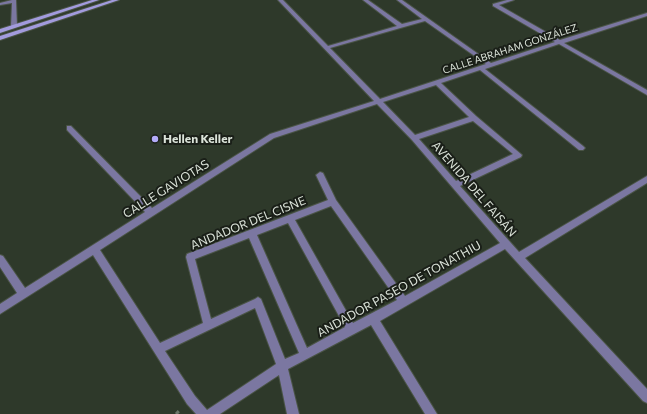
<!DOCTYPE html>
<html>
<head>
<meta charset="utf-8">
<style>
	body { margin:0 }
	canvas { display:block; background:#2e392a }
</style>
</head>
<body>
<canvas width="647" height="414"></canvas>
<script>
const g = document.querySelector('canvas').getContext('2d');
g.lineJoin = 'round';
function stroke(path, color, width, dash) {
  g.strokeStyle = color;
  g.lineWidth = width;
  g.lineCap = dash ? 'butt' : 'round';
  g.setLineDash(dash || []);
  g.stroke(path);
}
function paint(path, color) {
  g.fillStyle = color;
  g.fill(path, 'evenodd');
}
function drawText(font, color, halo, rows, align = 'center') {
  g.font = font + ' Commissioner,sans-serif';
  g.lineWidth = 4;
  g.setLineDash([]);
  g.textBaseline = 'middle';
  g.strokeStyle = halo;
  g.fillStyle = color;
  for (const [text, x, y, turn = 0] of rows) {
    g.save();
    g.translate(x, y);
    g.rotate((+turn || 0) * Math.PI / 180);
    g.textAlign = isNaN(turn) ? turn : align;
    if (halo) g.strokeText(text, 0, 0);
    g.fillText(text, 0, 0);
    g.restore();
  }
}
const path = new Path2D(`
	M176,414L180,410`);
const street = new Path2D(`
	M12,0H16L17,26L14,28L11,26L12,3L0,5V3Z
	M278,0H283L328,46L397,26L363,0H368L402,24L422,19L397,0H402L491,63L555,42L493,6V4L507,0H514L499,5L560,40L647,13V16L564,43L647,90V95L559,44L485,69L583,146L585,148L583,150H579L480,70L441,83L476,116L522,155L521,157L460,186L519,252L647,176V183L525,258L647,389V403L643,401L505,249L380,321L437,414H425L371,325L288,369L299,414H287L279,375L220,414H196L187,404L93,255L0,314V304L17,293L0,267V255L3,256L25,288L145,212L67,130V126H71L152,208L270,134L374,101ZM425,21L486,64L380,99L330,48ZM436,85L469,117L415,135L383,102ZM377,104L412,140L500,243L405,296L336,200L323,173L320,172L316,175L328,200L187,254L186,257L203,323L160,343L100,250L274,138ZM473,121L513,154L456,181L419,139ZM331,206L397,300L353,323L295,220ZM288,223L345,327L307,348L257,235ZM249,238L299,353L285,359L261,299L258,297L255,299L211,319L195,259ZM255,308L276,364L207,410L195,396L165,351Z`);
const secondary = new Path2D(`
	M92,0H99L0,33V29Z
	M112,0H119L0,40V36Z`);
const markers = [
	[155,139,4,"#b4acf9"]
];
const farStreetnames = [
	["CALLE ABRAHAM GONZÁLEZ",510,49,-18]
];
const poiNames = [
	["Hellen Keller",163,139]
];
const streetNames = [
	["CALLE GAVIOTAS",166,189,-32],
	["AVENIDA DEL FAISÁN",474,189,49],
	["ANDADOR DEL CISNE",248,223,-22],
	["ANDADOR PASEO DE TONATHIU",399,289,-29]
];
stroke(street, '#4a5446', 2);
stroke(secondary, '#4a5446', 2);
stroke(path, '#6c7669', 3, [4, 2.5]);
paint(street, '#7b77a1');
paint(secondary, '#a29bdd');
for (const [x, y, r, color] of markers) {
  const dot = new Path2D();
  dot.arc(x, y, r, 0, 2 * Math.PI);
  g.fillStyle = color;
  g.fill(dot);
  stroke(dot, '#1a1f18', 1.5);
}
drawText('10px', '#dbe3d9', '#1a1f18', farStreetnames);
drawText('bold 12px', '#dbe3d9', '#1a1f18', poiNames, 'left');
drawText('12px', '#dbe3d9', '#1a1f18', streetNames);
</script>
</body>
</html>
